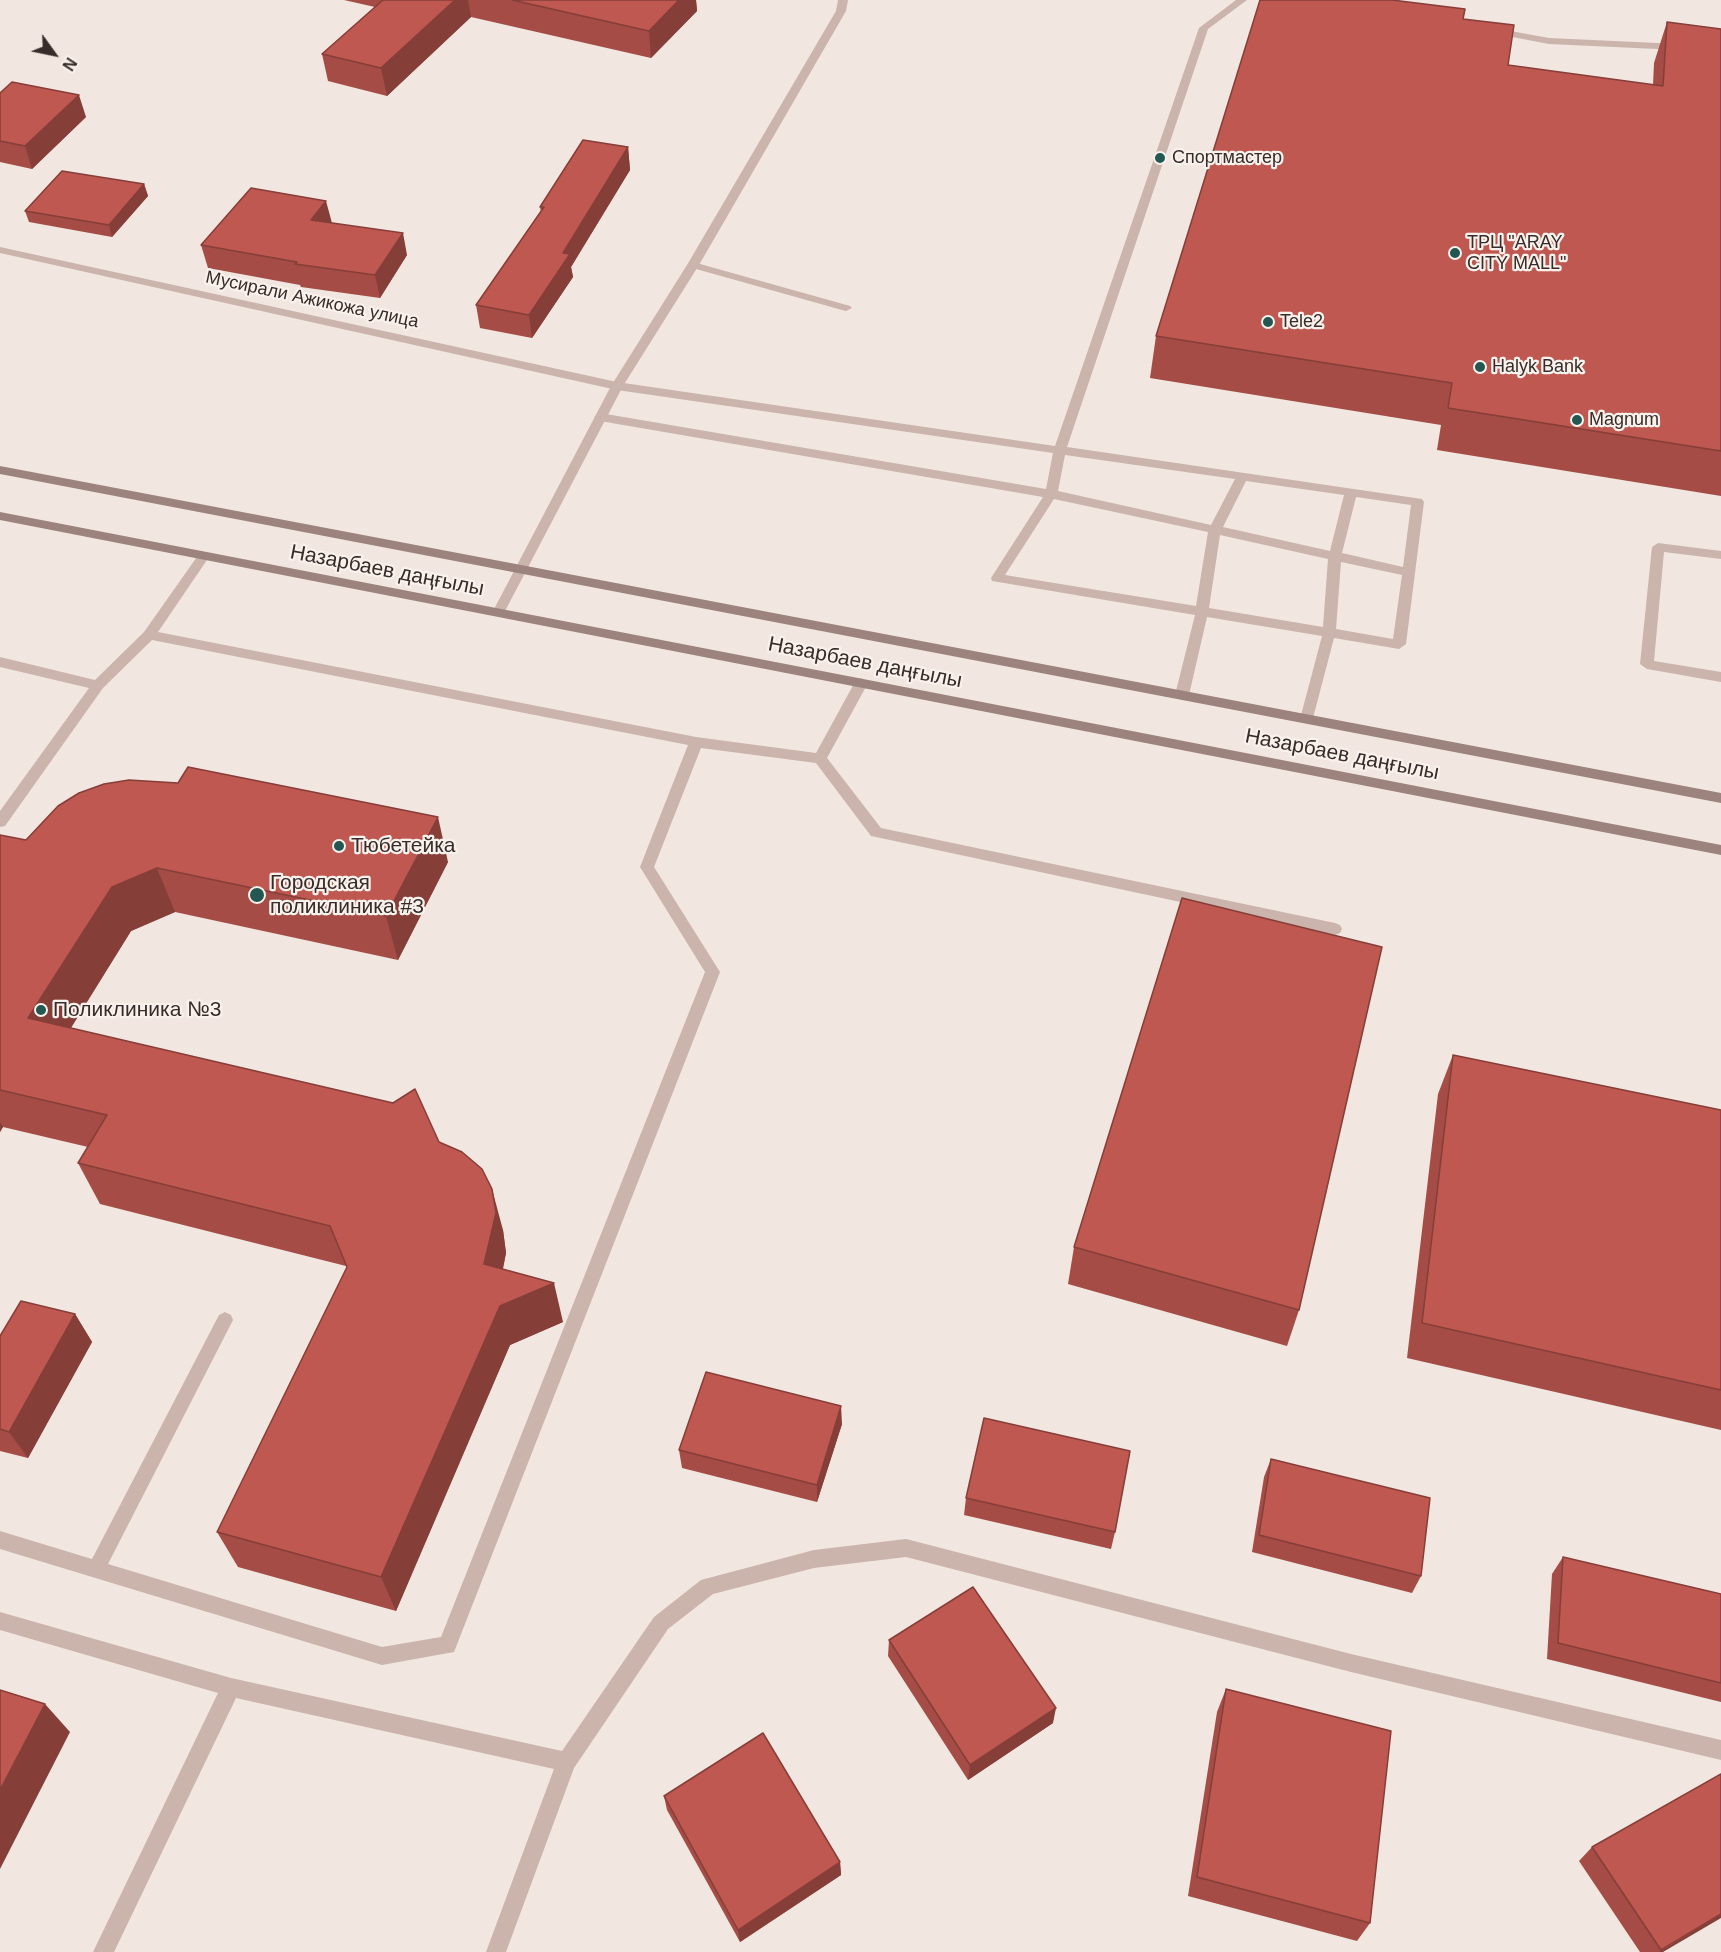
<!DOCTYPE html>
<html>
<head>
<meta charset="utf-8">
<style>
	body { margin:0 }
	#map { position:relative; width:1721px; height:1952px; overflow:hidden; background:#f2e6e0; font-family:Arial,sans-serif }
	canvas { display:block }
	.north { position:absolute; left:24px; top:24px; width:60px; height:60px; -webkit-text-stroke:4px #f9f1ec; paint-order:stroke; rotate:123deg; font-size:16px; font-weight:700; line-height:24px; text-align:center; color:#382c2a }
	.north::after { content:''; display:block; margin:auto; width:21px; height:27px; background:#382c2a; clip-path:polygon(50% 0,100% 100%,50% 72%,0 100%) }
</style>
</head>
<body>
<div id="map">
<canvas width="1721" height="1952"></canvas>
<div class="north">N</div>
</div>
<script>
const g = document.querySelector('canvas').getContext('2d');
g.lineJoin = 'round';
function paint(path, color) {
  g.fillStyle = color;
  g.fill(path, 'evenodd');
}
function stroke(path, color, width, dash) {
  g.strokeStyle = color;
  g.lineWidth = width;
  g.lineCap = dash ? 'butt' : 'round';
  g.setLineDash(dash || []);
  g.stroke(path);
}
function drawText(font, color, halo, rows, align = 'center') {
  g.font = font + ' Arial,sans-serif';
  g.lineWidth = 4.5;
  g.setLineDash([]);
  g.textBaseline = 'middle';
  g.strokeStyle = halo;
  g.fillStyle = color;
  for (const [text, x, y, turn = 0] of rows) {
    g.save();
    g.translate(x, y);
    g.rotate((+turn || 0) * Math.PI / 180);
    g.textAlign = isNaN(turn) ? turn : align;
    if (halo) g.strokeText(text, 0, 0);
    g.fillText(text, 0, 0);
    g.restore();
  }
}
const service = new Path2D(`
	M1236,0H1247L1208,29L1067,447L1422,499L1424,502L1406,644L1399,649L1334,638L1312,722H1302L1300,719L1322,636L1207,617L1189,695L1182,700L1175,695L1195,615L992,581L991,578L1043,497L600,421L594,417L600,413L1046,489L1053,453L617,390L611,386L617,382L1055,446L1199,28ZM1065,455L1235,479L1211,525L1058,491ZM1246,481L1344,495L1330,551L1223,527ZM1356,497L1411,505L1403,567L1342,553ZM1054,499L1208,532L1196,606L1005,575ZM1220,535L1328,559L1323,627L1209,608ZM1341,562L1402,575L1393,639L1336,629Z
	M1494,28L1549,38L1679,44L1684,47L1679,50L1549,44L1491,33V29Z
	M693,262L850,306L852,308L846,311L842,310L689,267V263Z
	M1658,543L1721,551V559L1664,552L1654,661L1721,672V682L1647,669L1640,664L1652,547Z
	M203,553L209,557L158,632L696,737L816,753L856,680L861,678L868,683L827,758L881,828L1335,923L1340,925L1342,929L1340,933L1335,935L876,837L871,836L816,763L701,748L654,867L720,972L454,1652L382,1665L0,1549V1531L92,1559L219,1315L225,1312L231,1315L233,1320L108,1564L382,1647L441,1637L705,972L640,867L688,745L152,640L103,688L5,826L0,827V811L89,688L0,667V657L95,680L144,632L199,554Z
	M906,1539L1351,1654L1721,1740V1760L1351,1672L906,1557L814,1568L713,1594L668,1629L574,1768L506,1952H486L554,1769L236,1698L114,1952H93L218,1693L0,1630V1612L231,1678L562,1751L654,1617L701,1580L814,1550Z`);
const minor = new Path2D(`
	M0,247L617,382L623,386L617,390L0,253Z`);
const tertiary = new Path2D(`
	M838,0H848L846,11L699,265L623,386L504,613L503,616H493L492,613L611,386L687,265L836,11Z`);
const secondary = new Path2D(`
	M0,466L1721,793V803L0,474Z
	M0,512L1721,845V855L0,520Z`);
const wall = new Path2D(`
	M344,0H696L697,11L651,58L471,17L387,96L328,81L322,54L375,7Z
	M1463,19L1508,65L1653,85L1654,63L1667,22L1721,29V496L1437,450L1441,425L1150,378L1156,336Z
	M0,93L86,117L32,169L0,162Z
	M628,147L630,170L571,267L573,277L532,338L480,328L476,305L541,212L540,207Z
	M144,184L148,196L112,237L29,222L25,211Z
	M331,223L407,255L380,298L301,287L300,285L208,268L201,245Z
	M0,835L26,840L448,862L398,960L175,912L131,931L71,1028L439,1142L503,1230L506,1253L503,1269L563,1322L510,1345L396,1611L238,1567L217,1532L347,1268L346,1266L100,1204L78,1163L88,1147L3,1127L0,1132Z
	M1453,1055L1721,1110V1430L1407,1358L1438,1094Z
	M1074,1247L1299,1310L1287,1346L1068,1284Z
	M75,1314L92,1342L28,1458L0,1451V1336Z
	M842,1424L817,1502L682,1468L679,1450Z
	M1271,1459L1421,1576L1412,1593L1252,1552L1264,1477Z
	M966,1498L1115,1532L1111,1549L964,1515Z
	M1563,1557L1721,1594V1702L1547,1659L1552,1574Z
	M889,1640L1053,1723L968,1780L888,1656Z
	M1226,1689L1370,1923L1357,1941L1188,1896L1217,1712Z
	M664,1796L840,1862L841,1875L740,1942L667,1810Z
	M1592,1847L1663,1952H1640L1579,1861Z`);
const shadedWall = new Path2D(`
	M455,0H468L471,17L387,96L381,68Z
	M679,0H696L697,11L651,58L649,31Z
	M79,95L86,117L32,169L25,146Z
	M628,147L630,170L571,267L573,277L532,338L529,315L563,253Z
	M144,184L148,196L112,237L109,225Z
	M326,201L332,223L311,220Z
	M403,233L407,255L380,298L375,275Z
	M438,817L448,862L398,960L386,916Z
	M157,868L175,912L131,931L50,1061L28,1018L112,887Z
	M0,1122L3,1127L0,1132Z
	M492,1189L503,1230L506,1253L495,1304L484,1264Z
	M554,1283L563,1322L510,1345L396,1611L381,1577L500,1306Z
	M75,1314L92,1342L28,1458L9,1432Z
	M841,1406L842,1424L817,1502V1485Z
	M45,1704L70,1732L0,1869V1790Z
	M1056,1708L1053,1723L968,1780L970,1765Z
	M840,1862L841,1875L740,1942L738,1930Z
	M1721,1914V1918L1663,1952H1659Z`);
const building = new Path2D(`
	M383,0H455L381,68L322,54Z
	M512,0H679L649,31Z
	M1260,0H1392L1465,9L1463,19L1514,25L1508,65L1663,86L1667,22L1721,29V451L1448,408L1452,383L1156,336Z
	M12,82L79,95L25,146L0,141V93Z
	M583,140L628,147L563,253L570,254L529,315L476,305L544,207H540Z
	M62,171L144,184L109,225L25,211Z
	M251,188L326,201L311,220L403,233L375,275L295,264L297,262L201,245Z
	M188,767L438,817L386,916L157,868L112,887L28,1018L393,1103L415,1089L439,1142L462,1152L482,1169L492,1189L496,1213L484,1264L554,1283L500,1306L381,1577L217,1532L347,1267L330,1226L78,1163L107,1115L0,1090V835L26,840L58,806L79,793L104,784L129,780L178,783Z
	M1182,898L1382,947L1299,1310L1074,1247Z
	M1453,1055L1721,1110V1390L1422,1323Z
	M21,1301L75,1314L9,1432L0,1429V1336Z
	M706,1372L841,1406L817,1485L679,1450Z
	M984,1418L1130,1451L1115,1532L966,1498Z
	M1271,1459L1430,1498L1421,1576L1259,1535Z
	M1563,1557L1721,1594V1683L1558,1643Z
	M973,1587L1056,1708L970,1765L889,1640Z
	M1226,1689L1391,1731L1370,1923L1197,1877Z
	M0,1690L45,1704L0,1790Z
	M763,1733L840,1862L738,1930L664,1796Z
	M1721,1774V1914L1661,1950L1592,1847Z`);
const markers = [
	[1160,158,6,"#225752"],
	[1455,253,6,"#225752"],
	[1268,322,6,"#225752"],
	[1480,367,6,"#225752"],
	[1577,420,6,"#225752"],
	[339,846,6,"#225752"],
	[257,895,8,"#225752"],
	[41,1010,6,"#225752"]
];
const farPoinames = [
	["Спортмастер",1172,158],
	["ТРЦ \"ARAY",1467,243],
	["CITY MALL\"",1467,264],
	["Tele2",1280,322],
	["Halyk Bank",1492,367],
	["Magnum",1589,420]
];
const farStreetnames = [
	["Мусирали Ажикожа улица",312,300,12]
];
const streetNames = [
	["Назарбаев даңғылы",387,571,11],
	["Назарбаев даңғылы",865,663,11],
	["Назарбаев даңғылы",1342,755,11]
];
const poiNames = [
	["Тюбетейка",351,846],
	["Городская",270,883],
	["поликлиника #3",270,907],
	["Поликлиника №3",53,1010]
];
paint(service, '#cab4ac');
paint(minor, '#cab4ac');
paint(tertiary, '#cab4ac');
paint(secondary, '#9d837d');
paint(wall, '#a44c45');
paint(shadedWall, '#863e38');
paint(building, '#bf5850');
stroke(building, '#863e38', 1.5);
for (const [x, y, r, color] of markers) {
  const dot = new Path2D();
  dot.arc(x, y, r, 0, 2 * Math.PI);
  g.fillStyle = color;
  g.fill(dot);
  stroke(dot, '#f9f1ec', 2);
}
drawText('18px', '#382c2a', '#f9f1ec', farPoinames, 'left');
drawText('18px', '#382c2a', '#f9f1ec', farStreetnames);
drawText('21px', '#382c2a', '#f9f1ec', streetNames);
drawText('21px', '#382c2a', '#f9f1ec', poiNames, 'left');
</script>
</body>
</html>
